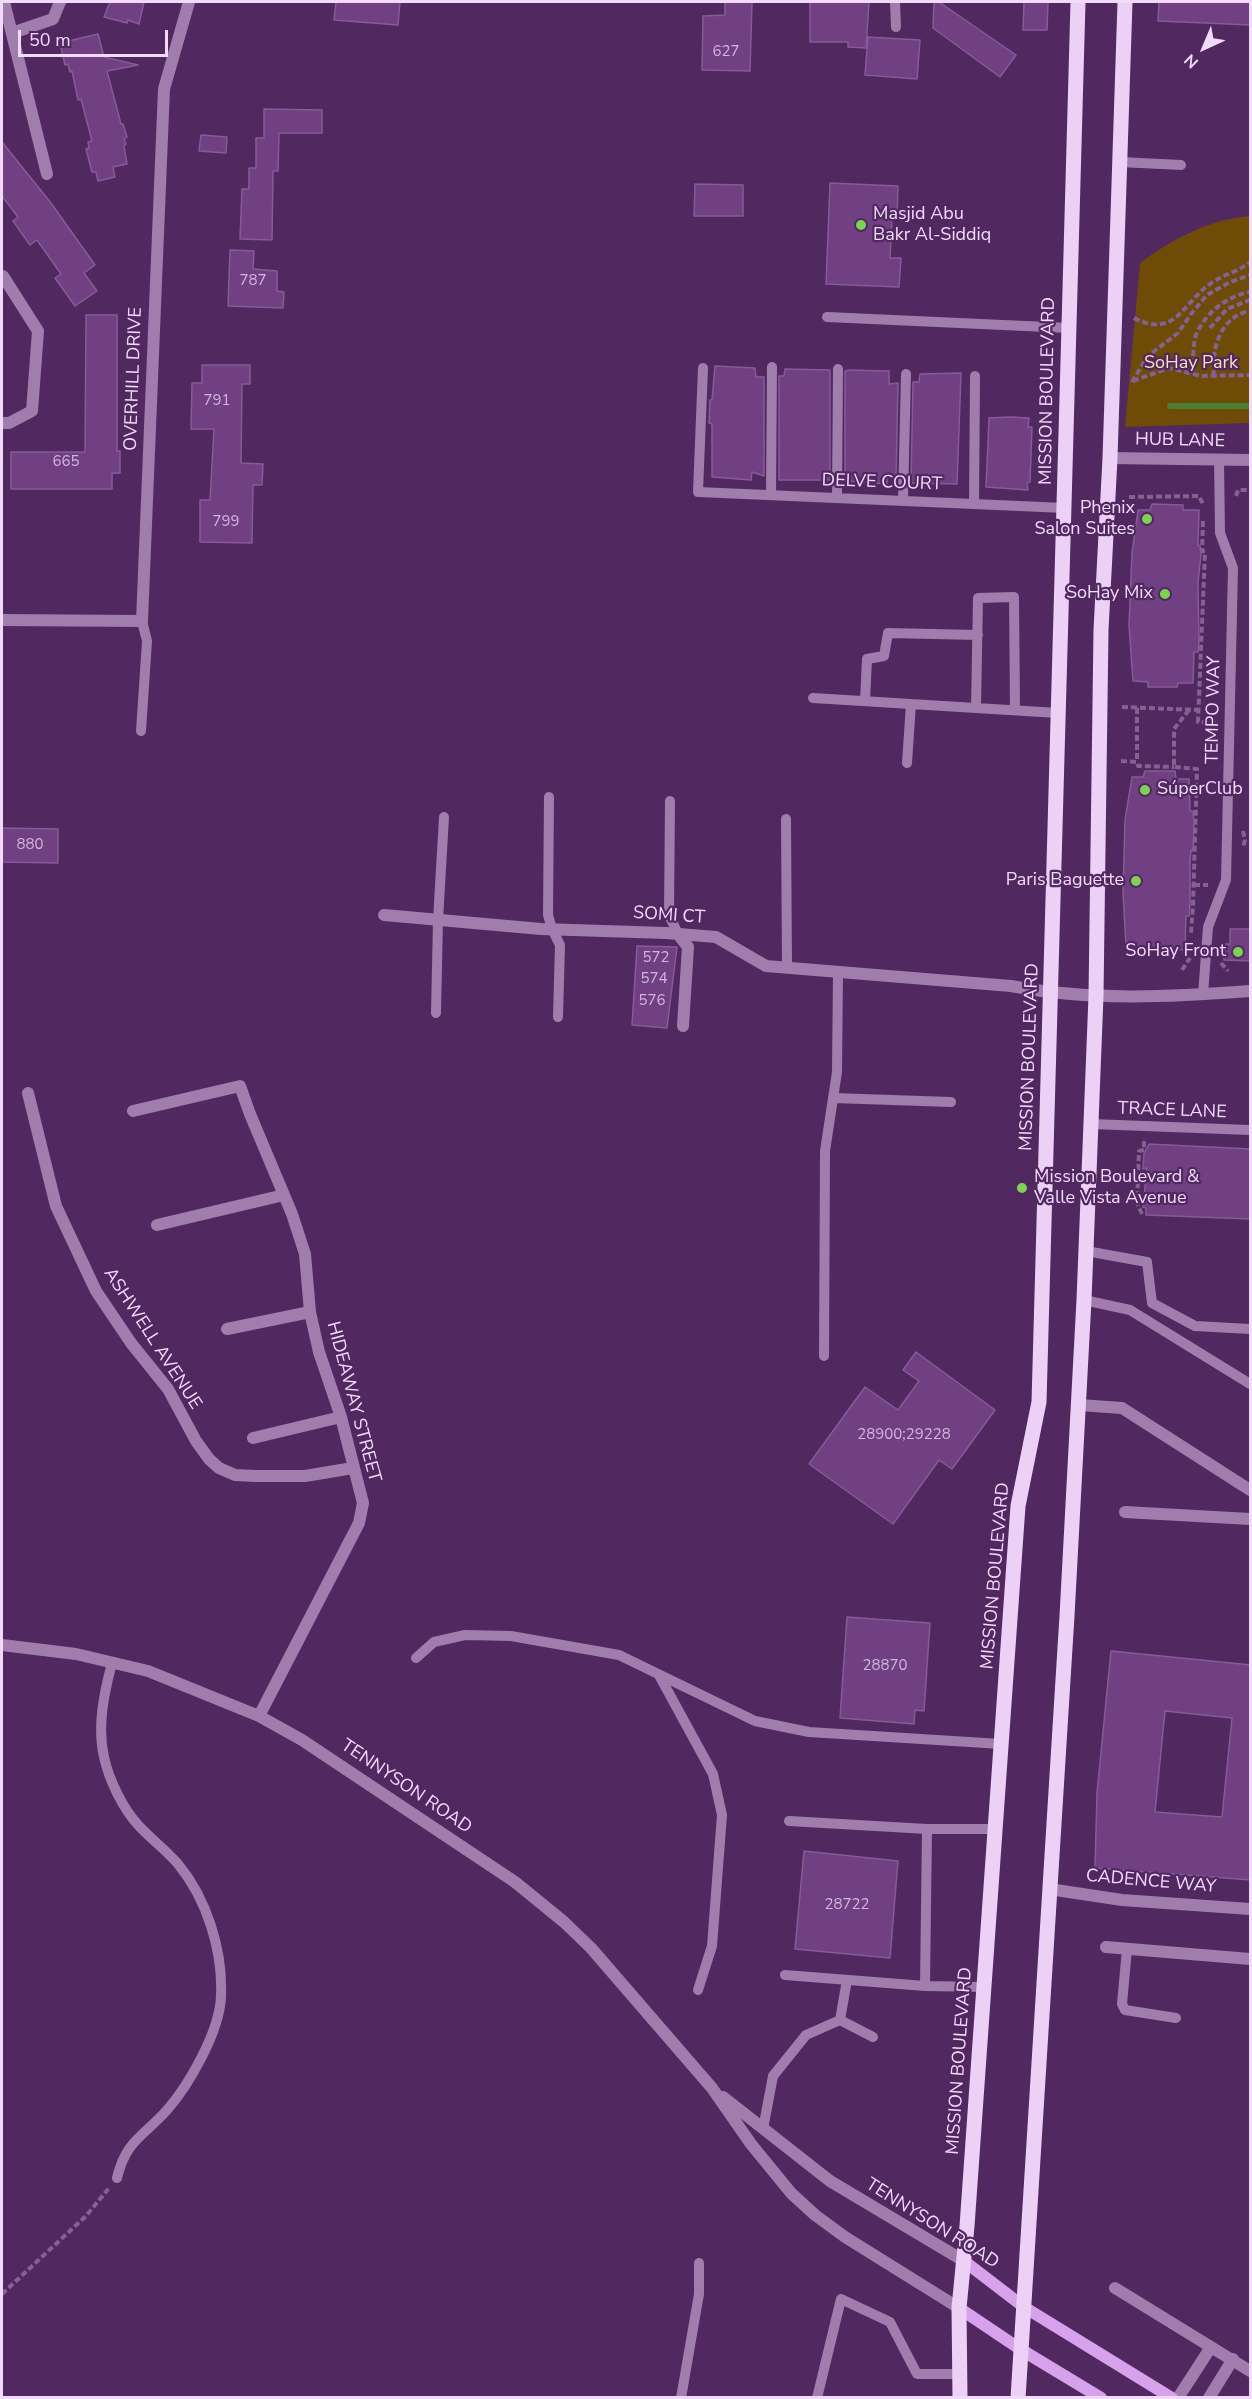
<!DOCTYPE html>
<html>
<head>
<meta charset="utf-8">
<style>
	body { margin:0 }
	#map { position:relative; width:1252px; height:2399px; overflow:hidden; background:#512860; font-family:"Nunito Sans",sans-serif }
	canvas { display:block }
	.frame { position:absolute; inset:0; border:3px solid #f2dafb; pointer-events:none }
	.north { position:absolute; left:1174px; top:18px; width:60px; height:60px; -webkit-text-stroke:4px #512860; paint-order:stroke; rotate:224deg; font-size:16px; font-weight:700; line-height:24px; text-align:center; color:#f2dafb }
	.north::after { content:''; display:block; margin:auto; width:21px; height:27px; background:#f2dafb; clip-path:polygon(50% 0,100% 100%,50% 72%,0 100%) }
	.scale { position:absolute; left:18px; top:30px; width:150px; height:27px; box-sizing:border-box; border:3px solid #f2dafb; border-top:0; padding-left:8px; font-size:18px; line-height:21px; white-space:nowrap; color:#f2dafb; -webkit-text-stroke:4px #512860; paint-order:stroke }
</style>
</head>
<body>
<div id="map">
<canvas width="1252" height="2399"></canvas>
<div class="frame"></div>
<div class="north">N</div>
<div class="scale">50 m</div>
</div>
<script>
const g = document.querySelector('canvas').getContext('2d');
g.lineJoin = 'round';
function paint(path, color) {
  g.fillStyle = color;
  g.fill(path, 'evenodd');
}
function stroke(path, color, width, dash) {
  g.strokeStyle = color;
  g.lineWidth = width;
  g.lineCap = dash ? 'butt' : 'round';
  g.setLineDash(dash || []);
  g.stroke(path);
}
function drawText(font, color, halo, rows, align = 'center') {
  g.font = font + ' "Nunito Sans",sans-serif';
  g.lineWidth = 4.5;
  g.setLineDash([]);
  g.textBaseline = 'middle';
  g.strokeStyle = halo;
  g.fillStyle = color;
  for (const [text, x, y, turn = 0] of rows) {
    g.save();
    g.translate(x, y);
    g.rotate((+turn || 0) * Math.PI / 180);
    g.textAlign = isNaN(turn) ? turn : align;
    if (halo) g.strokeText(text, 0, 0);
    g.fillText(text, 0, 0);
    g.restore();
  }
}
const green = new Path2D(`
	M1250,216V423L1125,427L1140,263C1172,239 1210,219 1250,216Z`);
const stream = new Path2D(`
	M1170,406H1250`);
const building = new Path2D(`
	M110,2H144L139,24L128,20L127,23L104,17Z
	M336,2H400L398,25L334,20Z
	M725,2H752L750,71L702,70L703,16L725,15Z
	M810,2H869L866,48L848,47V42H810Z
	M934,2H939L1016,55L1000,77L933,28Z
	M1024,2H1048L1047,30H1023Z
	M1159,2H1251V25L1158,21Z
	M98,34L104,57L138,65L107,71L121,124H123L127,137L124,139L126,144L124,146L127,164L113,167L115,177L98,181L96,172H92L86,149L89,148L88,142L92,141L81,99L78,100L72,71L70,72L68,64L65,65L60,43Z
	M868,37L920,40L917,79L865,75Z
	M264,109L322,110V133H279L278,171H273L272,240L240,239L242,189H249V168H256V138H264Z
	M201,135L227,137L226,153L199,151Z
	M2,142L51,203L95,265L84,273L97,291L75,306L55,278L61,274L37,240L30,245L13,221L18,217L2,196Z
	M830,183L898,186L897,218H892L890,258H901L899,287L826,284Z
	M695,184L743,185V216H694Z
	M230,250L254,251L253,269L277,271V291L284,292L283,308L228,306Z
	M86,315H117V451H120V473H112V489H11V452H85Z
	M202,365H250V384H242L241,463L263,464L262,485H253L252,543L200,542V500H210L214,429H191L192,383H202Z
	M715,366L755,368L756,377H764V476L752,472L751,480L712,477V424L709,423L710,400H712Z
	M785,369L830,370V480H779V376H784Z
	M850,370L889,371V384L898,383L896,479L887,476V484L845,481V371Z
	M961,373L957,484L911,483L913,382H919L920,374Z
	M1011,417L1029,418L1028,427H1032L1030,482L1027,483L1028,490L986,487L989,418Z
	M1152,504L1183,505V510H1199L1198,545L1200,546L1201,554L1198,583L1199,641L1198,652H1194L1193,683H1178L1177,687H1148V682L1133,681L1129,625L1132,553L1138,510H1150Z
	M1145,771H1175L1176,779H1189L1190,811H1193L1194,822L1193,851L1191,850L1190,861V904L1189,916H1186L1185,950L1126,947L1123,892L1125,820L1132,777H1143Z
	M2,828L58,829V863L2,862Z
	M1230,929H1251V961L1224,960L1225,944H1230Z
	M637,946L677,947L667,1028L632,1025Z
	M1149,1144L1251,1149V1219L1146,1215V1208L1143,1207L1147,1168L1143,1169L1144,1153Z
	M916,1352L995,1410L952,1469L939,1460L893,1524L809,1464L865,1387L898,1410L919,1381L903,1370Z
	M847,1617L930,1623L924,1711L915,1710L914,1724L840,1718Z
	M1111,1651L1251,1665V1880L1095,1868L1097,1793ZM1165,1711L1232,1718L1222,1817L1155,1812Z
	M804,1851L898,1861L890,1958L795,1949Z`);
const path = new Path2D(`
	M1134,318C1175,339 1182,304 1210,284C1222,275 1238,272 1250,262
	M1210,328L1227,309L1250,300
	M1193,374C1194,362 1192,347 1196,335C1205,313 1227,296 1250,292
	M1214,376C1211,350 1220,316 1250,311
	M1133,381L1169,368L1201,376L1250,375
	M1132,382L1148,356L1178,333L1191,314L1207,295L1230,282L1250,275
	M1236,496L1238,490H1250
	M1129,497L1199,496L1203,504
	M1203,521L1202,551L1205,552L1198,722L1216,723
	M1122,707L1198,710
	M1137,708V762
	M1189,710L1174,729V767L1197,769L1193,906L1191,933
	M1121,761L1137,762L1138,766L1174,767
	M1243,831L1245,840L1243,847
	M1194,885H1208
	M1221,963L1228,971
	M1182,970L1190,958
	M1108,1177H1138
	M1142,1214L1137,1203L1139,1151L1144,1150V1138
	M2,2294L86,2216L109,2188`);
const lane = new Path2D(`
	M895,2L896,27
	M1120,162L1181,165
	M827,317L1069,328
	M703,368L698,492L1065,508
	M771,495L772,367
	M837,498L838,369
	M903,501L906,374
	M974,504L975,376
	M813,698L976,708
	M865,701L867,659L884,656L888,633L978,635
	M1015,710L1014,597L978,598L976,708L1058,713
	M141,731L147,641L142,621
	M907,763L911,704
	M549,797L548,915L552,929L560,945L558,1017
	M670,801L669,915L678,934
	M786,819L787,968
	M1203,995L1208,927L1226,880L1233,568L1220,533L1219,459
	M436,1013L438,920L444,817
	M833,1098L951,1102
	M1091,1124L1250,1130
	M1086,1251L1147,1262L1152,1303L1195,1326L1250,1329
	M1084,1300L1130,1310L1250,1384
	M824,1356L825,1151L837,1072L838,972
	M416,1658L434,1642L465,1635L511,1636L619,1655L755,1721L809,1732L1001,1744
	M112,1663C104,1693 97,1726 104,1757C109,1780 123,1809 139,1826C151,1839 166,1850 178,1864C207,1899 223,1951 221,1996C220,2031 189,2085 167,2110C143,2137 126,2140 117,2178
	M659,1675L713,1774L722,1815L712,1946L698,1990
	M789,1821L927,1829
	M1127,1949L1122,2004L1125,2010L1176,2018
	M785,1975L925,1986L984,1987
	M925,1986L927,1829H995
	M840,2020L873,2037
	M763,2129L773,2076L806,2035L840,2020L847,1980
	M681,2398L699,2294V2263
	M817,2398L841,2299L890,2322L917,2374H961`);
const street = new Path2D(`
	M4,2L47,174
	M12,33L53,19L60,2
	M2,423H9L32,411L38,331L3,276
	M1110,458L1250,460
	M2,620L142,621L164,89L189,2
	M384,915L541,929L666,933L716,937L766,966L1011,986C1090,1001 1171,997 1250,991
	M678,934L688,947L683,1026
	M28,1093L56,1206L96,1291L131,1343L168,1389L196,1441L209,1459L219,1468L235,1475L255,1476H305L353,1468
	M133,1111L240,1086L250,1114L292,1214L305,1254L310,1312L319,1352L341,1417L363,1503L359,1523L259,1716
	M157,1225L284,1195
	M227,1329L310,1312
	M1079,1405L1122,1408L1250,1490
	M253,1438L341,1417
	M1125,1512L1250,1519
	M2,1645L76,1654L148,1671L259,1716L302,1740L515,1882L564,1922L591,1948L712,2088L751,2144L791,2193L815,2215L845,2237L959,2308
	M1049,1889L1122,1900L1250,1909
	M1106,1947L1250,1959
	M723,2097L830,2181L964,2261
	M1115,2288L1250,2371
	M1178,2398L1211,2347
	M1209,2398L1233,2359`);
const secondary = new Path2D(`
	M964,2261L1024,2307L1172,2398
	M959,2308L1020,2349L1101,2398`);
const primary = new Path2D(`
	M960,2398L959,2308L967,2226L1018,1506L1039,1402L1078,2
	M1018,2398L1067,1616L1084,1300L1096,996L1101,630L1110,458L1125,2`);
const markers = [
	[861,225,6,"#7dd154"],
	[1147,519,6,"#7dd154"],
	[1165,594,6,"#7dd154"],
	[1145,790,6,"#7dd154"],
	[1136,881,6,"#7dd154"],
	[1238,952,6,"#7dd154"],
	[1022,1188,6,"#7dd154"]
];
const numberNames = [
	["627",726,52],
	["787",253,281],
	["791",217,401],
	["665",66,462],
	["799",226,522],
	["880",30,845],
	["572",656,958],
	["574",654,979],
	["576",652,1001],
	["28900;29228",904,1435],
	["28870",885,1666],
	["28722",847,1905]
];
const poiNames = [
	["Masjid Abu",873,215,"left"],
	["Bakr Al-Siddiq",873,236,"left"],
	["Phenix",1135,509],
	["Salon Suites",1135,530],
	["SoHay Mix",1153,594],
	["SúperClub",1157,790,"left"],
	["Paris Baguette",1124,881],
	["SoHay Front",1226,952],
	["Mission Boulevard &",1034,1178,"left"],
	["Valle Vista Avenue",1034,1199,"left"]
];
const parkNames = [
	["SoHay Park",1191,364]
];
const streetNames = [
	["OVERHILL DRIVE",134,379,-88],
	["MISSION BOULEVARD",1048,391,-89],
	["HUB LANE",1180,441,1],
	["DELVE COURT",882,483,2],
	["TEMPO WAY",1214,710,-89],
	["SOMI CT",669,916,4],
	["MISSION BOULEVARD",1030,1057,-88],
	["TRACE LANE",1172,1111,2],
	["ASHWELL AVENUE",152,1339,57],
	["HIDEAWAY STREET",353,1402,75],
	["MISSION BOULEVARD",996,1576,-85],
	["TENNYSON ROAD",406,1787,34],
	["CADENCE WAY",1151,1882,5],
	["MISSION BOULEVARD",960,2061,-86],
	["TENNYSON ROAD",932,2224,32]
];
paint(green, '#6e4b06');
stroke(stream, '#4c7d34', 6);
paint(building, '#704082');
stroke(building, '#875b97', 1.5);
stroke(path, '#856292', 4, [6, 3]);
stroke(lane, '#a07dad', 10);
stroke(street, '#a07dad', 12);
stroke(secondary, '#d8a1ec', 12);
stroke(primary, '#ecd0f6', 15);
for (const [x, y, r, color] of markers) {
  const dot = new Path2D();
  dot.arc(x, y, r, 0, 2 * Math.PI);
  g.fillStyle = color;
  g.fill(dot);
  stroke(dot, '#512860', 2);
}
drawText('15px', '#d2b4dd', null, numberNames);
drawText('18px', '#f2dafb', '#512860', poiNames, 'right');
drawText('18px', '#fadfb8', '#512860', parkNames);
drawText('18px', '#f2dafb', '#512860', streetNames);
</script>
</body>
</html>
